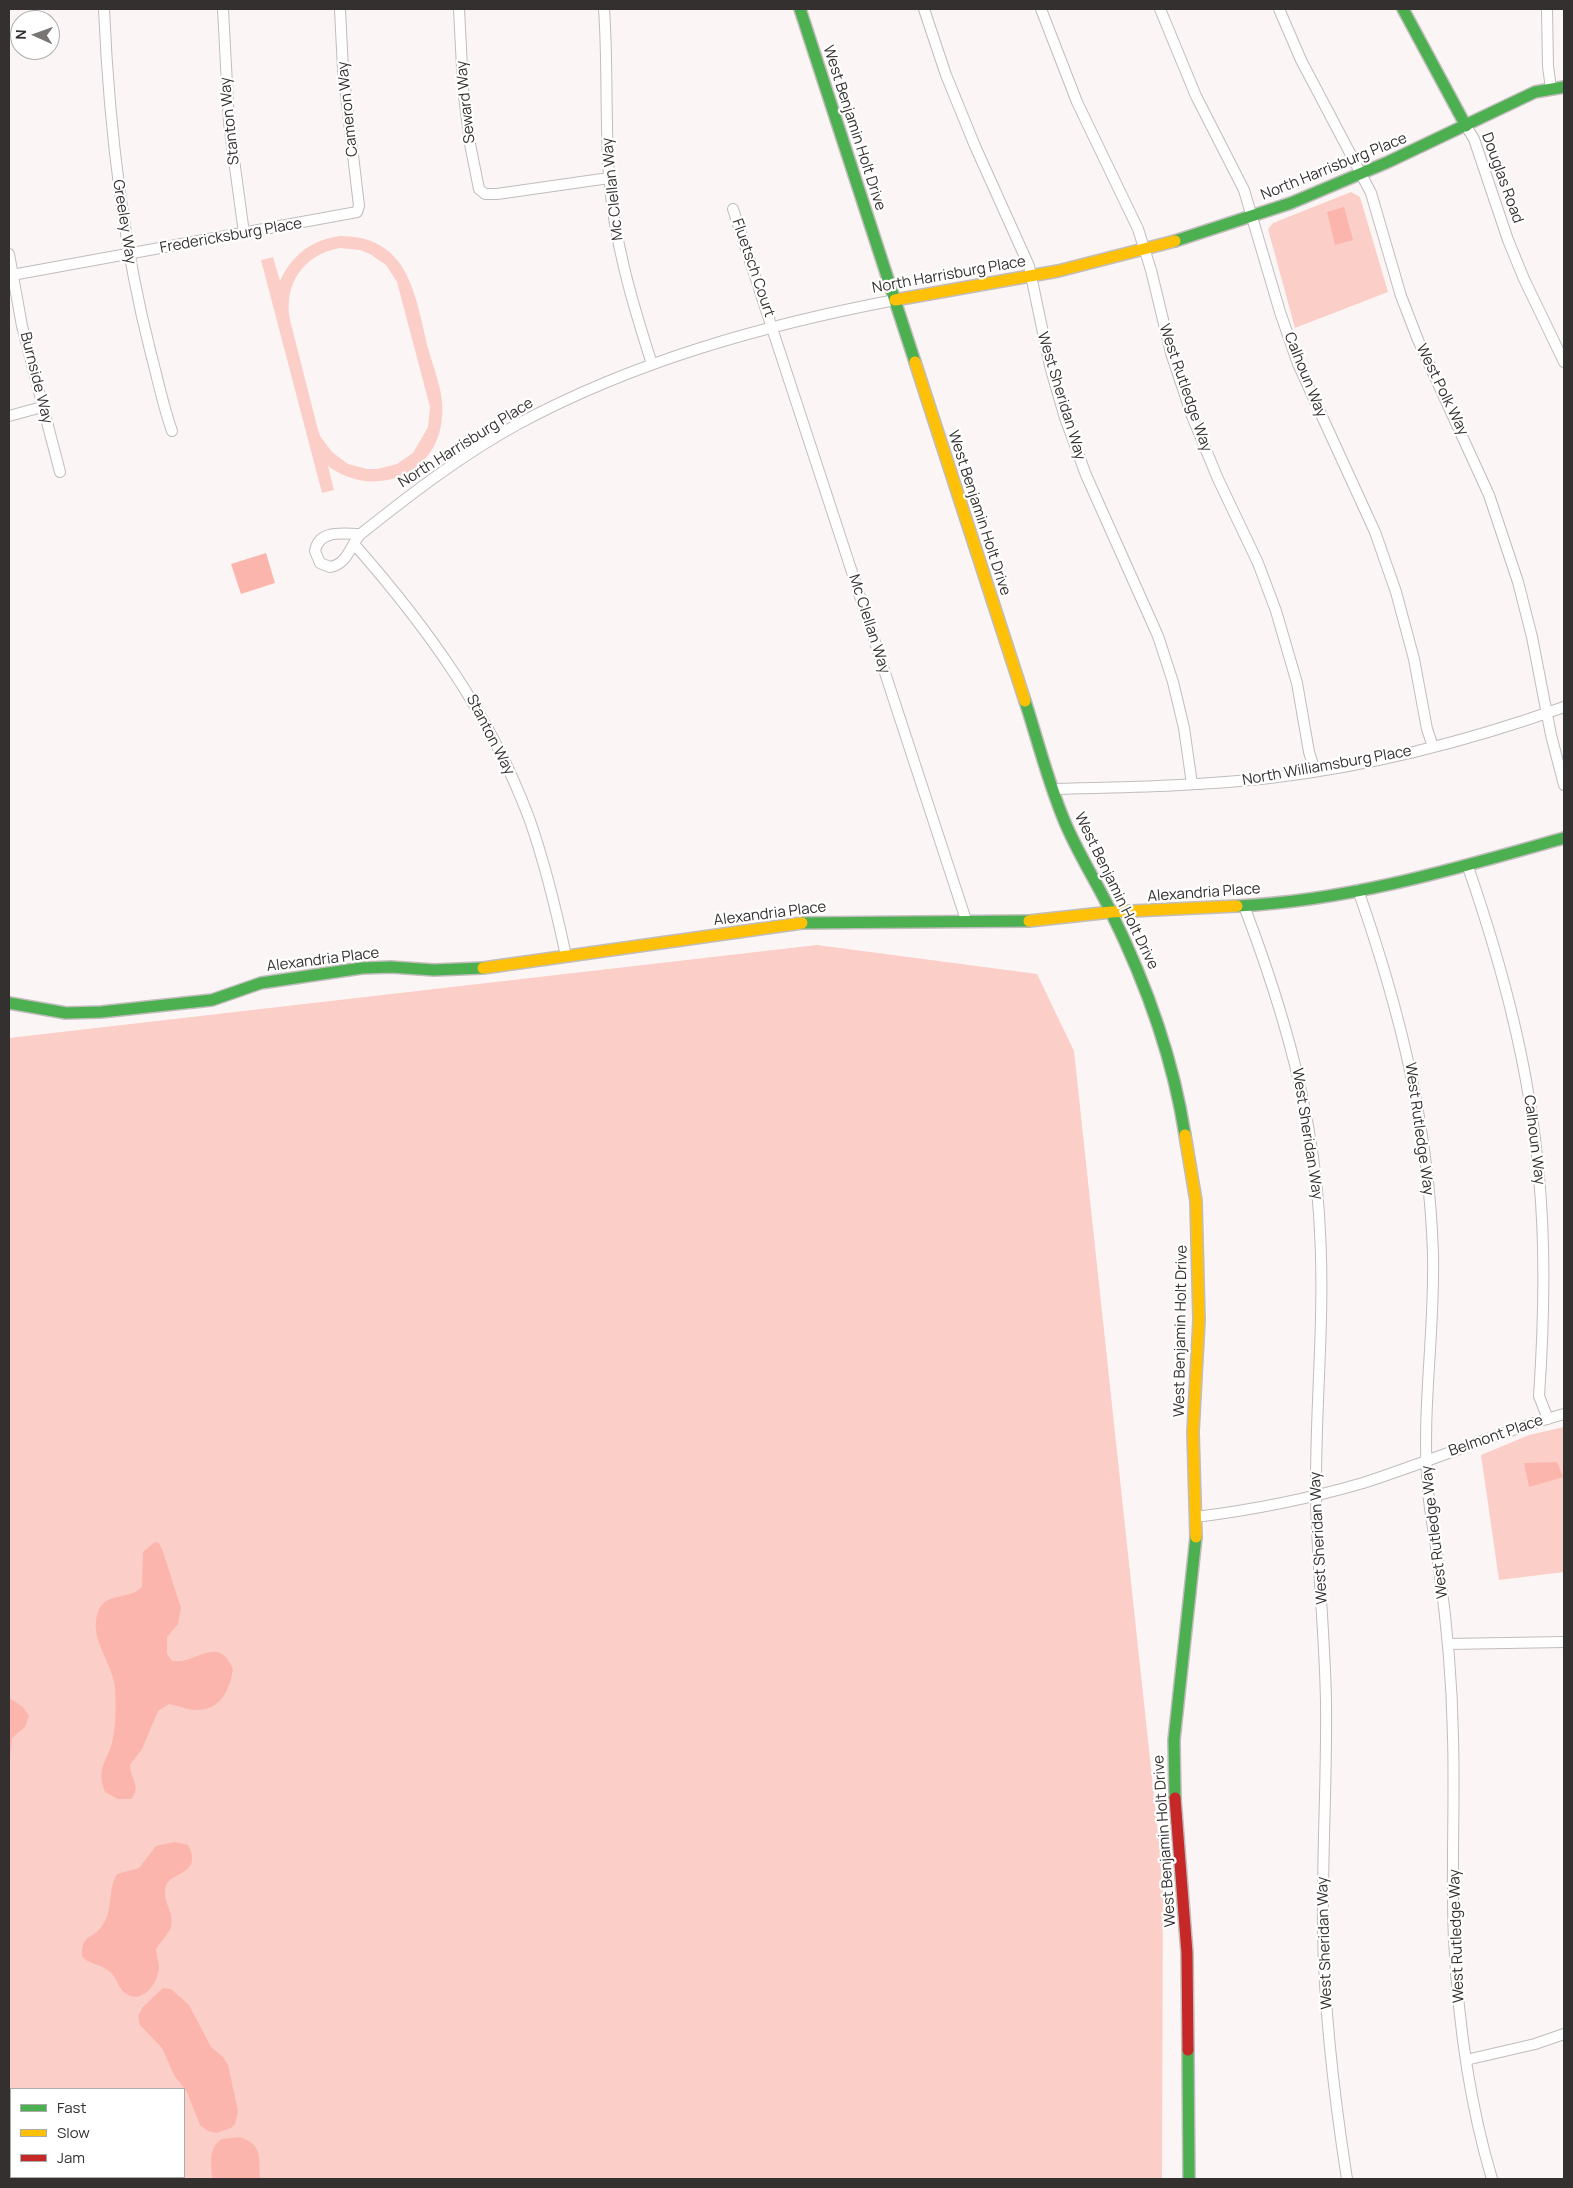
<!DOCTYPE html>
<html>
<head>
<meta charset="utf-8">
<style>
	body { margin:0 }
	#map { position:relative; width:1573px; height:2188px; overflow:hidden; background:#fbf6f5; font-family:Manrope,sans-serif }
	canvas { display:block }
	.frame { position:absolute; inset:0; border:10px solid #33302f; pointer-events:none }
	.legend { position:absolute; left:10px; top:2088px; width:175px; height:90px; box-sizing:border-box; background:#fff; border:1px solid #adacac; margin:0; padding:6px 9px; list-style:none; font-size:15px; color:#33302f }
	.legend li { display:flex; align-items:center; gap:10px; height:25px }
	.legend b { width:25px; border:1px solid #adacac }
	.north { position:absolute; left:10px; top:10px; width:50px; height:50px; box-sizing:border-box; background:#fff; border:1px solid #adacac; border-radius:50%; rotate:272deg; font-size:14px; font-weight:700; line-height:20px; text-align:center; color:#33302f }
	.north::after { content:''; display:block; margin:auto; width:18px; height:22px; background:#797574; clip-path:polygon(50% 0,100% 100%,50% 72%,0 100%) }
</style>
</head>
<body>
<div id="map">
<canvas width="1573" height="2188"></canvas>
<div class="frame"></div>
<ul class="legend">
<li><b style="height:6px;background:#4caf50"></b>Fast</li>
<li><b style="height:6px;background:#ffc107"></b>Slow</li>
<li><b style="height:6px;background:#c62828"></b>Jam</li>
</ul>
<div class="north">N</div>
</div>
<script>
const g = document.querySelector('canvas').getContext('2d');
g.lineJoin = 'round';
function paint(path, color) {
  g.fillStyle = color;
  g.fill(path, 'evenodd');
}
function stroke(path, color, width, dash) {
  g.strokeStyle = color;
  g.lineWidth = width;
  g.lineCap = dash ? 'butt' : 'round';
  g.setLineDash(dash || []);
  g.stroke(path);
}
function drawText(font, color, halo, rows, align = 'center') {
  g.font = font + ' Manrope,sans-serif';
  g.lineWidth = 4.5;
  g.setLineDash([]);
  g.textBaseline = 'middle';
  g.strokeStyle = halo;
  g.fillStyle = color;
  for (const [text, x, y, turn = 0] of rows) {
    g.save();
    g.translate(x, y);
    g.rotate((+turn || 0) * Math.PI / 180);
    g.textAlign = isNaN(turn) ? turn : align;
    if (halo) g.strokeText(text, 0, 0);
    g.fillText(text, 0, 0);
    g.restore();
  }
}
const green = new Path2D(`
	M1351,192L1360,197L1388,292L1295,328L1268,229L1273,223Z
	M340,236C409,236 415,294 428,348C434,370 445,395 442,418C437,477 372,499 328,466L334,490L322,493L261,260L273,257L280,281C292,255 311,240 340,236ZM340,248L360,250L370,254L386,265L397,282L430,407L428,427L413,453L397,464L377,469H367L348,464L332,452L320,436L317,426L290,320C283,284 304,254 340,248Z
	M817,945L1037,974L1074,1051L1163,1880L1162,2179H9V1038ZM11,2089H184V2177H11Z
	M1564,1427V1572L1499,1580L1481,1455L1529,1435Z`);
const water = new Path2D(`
	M1344,207L1353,240L1335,245L1327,212Z
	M266,553L275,583L241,594L231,564Z
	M1557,1462L1563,1477L1529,1487L1524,1463Z
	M155,1542L159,1543L162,1549L181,1608L178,1624L167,1637V1654L172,1661C196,1665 218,1633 233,1669C230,1689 221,1710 197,1710C188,1710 179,1706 169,1704L158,1711L142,1749L130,1765C130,1778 142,1787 131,1799H118L105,1792C95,1766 109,1761 113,1738C116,1723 116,1704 115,1688C113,1663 88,1638 98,1612C105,1591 129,1601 142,1587L143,1552Z
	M9,1698L23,1707L29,1716L25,1727L12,1738L9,1767Z
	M175,1842L188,1845C204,1874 170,1872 166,1886C161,1901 175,1912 171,1927C169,1933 160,1943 156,1949C156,1956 159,1962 159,1968C158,1982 144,2003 128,1995C118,1990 118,1978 109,1971C101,1964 89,1965 82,1956C81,1934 92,1940 102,1926C114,1910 107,1890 117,1874L139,1868L156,1846Z
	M163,1988L171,1989L189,2005L211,2047L223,2057L228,2065L238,2111L235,2124L231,2128L216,2133L208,2131L200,2125L187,2092L174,2075L162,2048L140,2025L138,2016L143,2007Z
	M239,2137C263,2144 259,2158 260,2179H212C212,2165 207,2148 222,2139Z`);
const street = new Path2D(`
	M104,9C109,126 122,241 151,354C158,380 163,406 172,431
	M223,9L229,123L244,233
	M459,9L463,88L470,144L479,189L485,194H497L609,178
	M604,9C608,64 605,120 609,176C614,241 632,302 652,364
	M924,9L946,75L975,146L1029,266L1050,366L1065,418L1086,475L1158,636L1173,682L1184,728L1192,784
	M1041,9L1077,102L1138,229L1151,270L1171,353L1192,416L1218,479L1258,563L1276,611L1297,683L1309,752L1315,771
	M1160,9L1196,96L1244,190L1280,312L1298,364L1375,532L1396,592L1414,659L1427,729L1433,747
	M1279,9L1301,60L1371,193L1401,296L1418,340L1489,495L1518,582L1532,637L1551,735L1564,785
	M1547,9L1548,66L1551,89
	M1466,126L1474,139L1508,240L1524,279L1564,362
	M733,209L966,920
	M9,254L22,326L60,472
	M12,275L357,212L359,206L343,70L340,9
	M9,416L42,407
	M360,534C343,534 319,529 315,551L320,563L330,567C349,564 350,543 362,533C411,494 463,454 518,424C635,361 764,325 895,300
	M354,544C427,627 490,714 529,818C545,863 556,909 566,956
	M1054,789C1126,787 1198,786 1270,778C1370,766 1469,741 1564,707
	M1468,867C1503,968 1530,1070 1539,1177C1546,1250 1544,1323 1539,1396L1548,1419
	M1358,890C1400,1010 1429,1127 1433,1254C1435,1333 1421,1412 1428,1490C1430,1516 1436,1542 1439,1568C1447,1624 1452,1681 1453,1737C1455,1805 1451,1873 1454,1940C1458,2020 1469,2102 1492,2179
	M1244,906C1284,1011 1315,1118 1320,1232C1325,1320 1315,1408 1316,1496C1317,1565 1325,1634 1326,1703C1327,1778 1322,1853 1323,1929C1324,2013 1334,2096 1347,2179
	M1196,1517C1252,1510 1308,1499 1363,1483C1431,1461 1496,1433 1564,1414
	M1448,1644L1564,1642
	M1466,2060L1535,2044L1564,2034`);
const fast = new Path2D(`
	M800,9L915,362
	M1403,9L1466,126
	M1175,241L1291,203L1388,162L1535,92L1564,87
	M1025,701C1038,741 1048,782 1064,820C1077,852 1096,881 1111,912C1145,981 1173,1058 1185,1135
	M1237,906C1349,901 1458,868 1564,838
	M802,923L1029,921
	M9,1003L66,1013L101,1012L212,1000L261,983L362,968L391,967L434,970L483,968
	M1175,1798L1174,1740L1196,1537
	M1188,2050L1189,2179`);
const slow = new Path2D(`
	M895,300L1058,271L1175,241
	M915,362L1025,701
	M1029,921L1111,912L1237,906
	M483,968L802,923
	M1185,1135L1196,1201L1199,1320L1193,1432L1196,1537`);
const jam = new Path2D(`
	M1175,1798L1187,1953L1188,2050`);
const streetNames = [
	["Seward Way",466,102,-96],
	["Cameron Way",348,109,-96],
	["Stanton Way",230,121,-96],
	["West Benjamin Holt Drive",854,128,72],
	["North Harrisburg Place",1334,167,-22],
	["Douglas Road",1502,178,70],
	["Mc Clellan Way",613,189,-96],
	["Greeley Way",124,222,81],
	["Fredericksburg Place",231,236,-10],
	["Fluetsch Court",753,268,71],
	["North Harrisburg Place",949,275,-10],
	["Calhoun Way",1305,375,68],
	["Burnside Way",36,378,76],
	["West Rutledge Way",1185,388,71],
	["West Polk Way",1442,390,64],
	["West Sheridan Way",1061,396,73],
	["North Harrisburg Place",466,443,-32],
	["West Benjamin Holt Drive",979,513,72],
	["Mc Clellan Way",869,624,72],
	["Stanton Way",490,735,63],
	["North Williamsburg Place",1327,766,-10],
	["West Benjamin Holt Drive",1116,891,64],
	["Alexandria Place",1204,893,-4],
	["Alexandria Place",770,914,-7],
	["Alexandria Place",323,960,-7],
	["West Rutledge Way",1419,1129,82],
	["West Sheridan Way",1307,1134,81],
	["Calhoun Way",1534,1140,83],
	["West Benjamin Holt Drive",1181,1331,-89],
	["Belmont Place",1496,1436,-19],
	["West Rutledge Way",1435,1532,-97],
	["West Sheridan Way",1319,1538,-93],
	["West Benjamin Holt Drive",1165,1841,-94],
	["West Rutledge Way",1457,1936,-92],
	["West Sheridan Way",1325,1943,-92]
];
paint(green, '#fbcec8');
paint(water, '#fcb5ac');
stroke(street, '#c1bdbc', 12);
stroke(fast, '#c1bdbc', 14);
stroke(slow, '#c1bdbc', 14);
stroke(jam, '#c1bdbc', 14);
stroke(street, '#fefefe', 10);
stroke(fast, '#4caf50', 11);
stroke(slow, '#ffc107', 11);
stroke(jam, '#c62828', 11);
drawText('15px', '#33302f', '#fff', streetNames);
</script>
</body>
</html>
